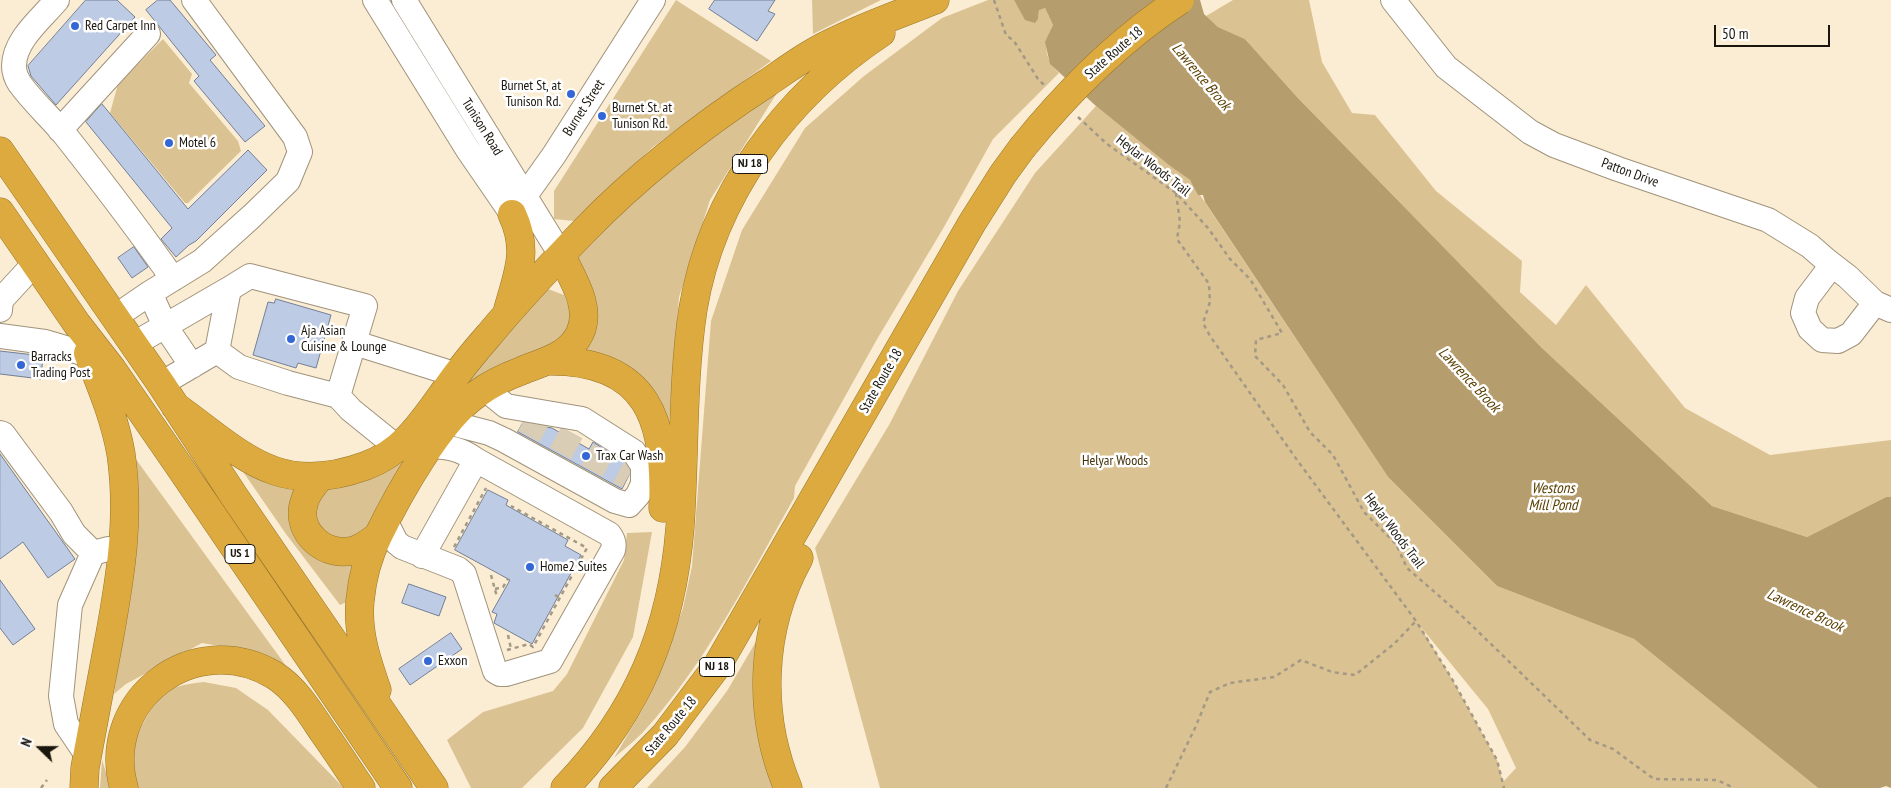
<!DOCTYPE html>
<html>
<head>
<meta charset="utf-8">
<style>
	body { margin:0 }
	#map { position:relative; width:1891px; height:788px; overflow:hidden; background:#fbedd3; font-family:"PT Sans Narrow",sans-serif }
	canvas { display:block }
	.north { position:absolute; left:15px; top:723px; width:50px; height:50px; -webkit-text-stroke:4px #fff; paint-order:stroke; rotate:292deg; font-size:14px; font-weight:700; line-height:20px; text-align:center; color:#1a160d }
	.north::after { content:''; display:block; margin:auto; width:18px; height:22px; background:#1a160d; clip-path:polygon(50% 0,100% 100%,50% 72%,0 100%) }
	.scale { position:absolute; left:1714px; top:25px; width:116px; height:22px; box-sizing:border-box; border:2px solid #1a160d; border-top:0; padding-left:6px; font-size:15px; line-height:18px; white-space:nowrap; color:#1a160d; -webkit-text-stroke:4px #fff; paint-order:stroke }
</style>
</head>
<body>
<div id="map">
<canvas width="1891" height="788"></canvas>
<div class="north">N</div>
<div class="scale">50 m</div>
</div>
<script>
const g = document.querySelector('canvas').getContext('2d');
g.lineJoin = 'round';
function paint(path, color) {
  g.fillStyle = color;
  g.fill(path, 'evenodd');
}
function stroke(path, color, width, dash) {
  g.strokeStyle = color;
  g.lineWidth = width;
  g.lineCap = dash ? 'butt' : 'round';
  g.setLineDash(dash || []);
  g.stroke(path);
}
function drawText(font, color, halo, rows, align = 'center') {
  g.font = font + ' "PT Sans Narrow",sans-serif';
  g.lineWidth = 5;
  g.setLineDash([]);
  g.textBaseline = 'middle';
  g.strokeStyle = halo;
  g.fillStyle = color;
  for (const [text, x, y, turn = 0] of rows) {
    g.save();
    g.translate(x, y);
    g.rotate((+turn || 0) * Math.PI / 180);
    g.textAlign = isNaN(turn) ? turn : align;
    if (halo) g.strokeText(text, 0, 0);
    g.fillText(text, 0, 0);
    g.restore();
  }
}
const green = new Path2D(`
	M676,0L771,61L653,147L574,221L554,219V191Z
	M812,0H881L813,34Z
	M988,0H1014L1020,10L1038,19L1039,9L1045,8L1053,25C1044,45 1043,57 1059,73L993,139L944,227L876,341L795,486L794,498C749,577 706,663 645,730C636,740 624,749 614,758L644,707L658,678L683,608L692,566L711,321L742,230L805,128L864,76L942,18Z
	M1233,0H1309L1322,62L1352,113L1375,115L1436,191L1522,261L1520,292L1556,325L1586,285L1685,408L1770,455L1891,440V497H1886L1807,537L1712,506L1542,348L1297,97L1245,39L1218,27L1206,16Z
	M163,39L192,74L189,83L238,141L241,151L188,203H185L110,113L118,84Z
	M777,93L710,200L679,297L667,451L643,382L583,348L574,259L664,171L756,103Z
	M1096,106L1190,180L1388,477L1497,586L1634,639L1818,788H880L815,548L889,425L958,291L1035,173ZM1420,626L1488,709L1516,768L1503,782L1497,760L1452,679Z
	M548,289L564,295L572,316L566,339L457,396L530,302Z
	M414,449L370,531L352,542L321,533L313,511L325,489Z
	M135,458L289,670L247,651L202,643L126,684L114,694L135,553Z
	M237,463L302,486L294,511L359,557L349,601L340,605L286,534Z
	M652,532L633,637L583,728L522,788H471L447,740L483,712L553,691L567,674L624,560L627,533Z
	M761,633L777,788H647L685,747L727,691Z
	M204,682L236,688L268,710L344,788H136C135,777 132,764 133,753C136,731 155,695 177,687C186,684 195,683 204,682Z
	M102,760L111,788H100Z`);
const water = new Path2D(`
	M1014,0H1200L1204,14L1218,27L1245,39L1297,97L1542,348L1712,506L1807,537L1886,497H1891V788L1886,786L1880,788H1818L1634,639L1497,586L1388,477L1205,202L1203,195H1198L1190,180L1169,165L1096,106L1050,64L1045,42L1053,25L1045,8L1039,10L1038,19L1035,23L1025,20Z`);
const building = new Path2D(`
	M86,0H117L135,17L56,105L31,76L28,66Z
	M158,0H170L216,55L210,60L265,126L245,142L194,81L199,76L146,10Z
	M715,0H775L768,11L775,14L757,41L709,9Z
	M102,104L188,209L248,150L267,170L196,241L189,245L176,257L161,239L172,228L86,122Z
	M134,247L148,267L132,278L118,258Z
	M276,299L331,315L316,368L298,363L296,368L253,355L268,302L274,303Z
	M0,351L43,356L41,379L0,374Z
	M523,423L552,428L589,449L593,442L624,462L629,470V475L622,489L518,432Z
	M0,454L75,559L48,578L23,542L0,559Z
	M488,490L508,500L506,505L568,540L565,546L581,555L532,644L494,623L497,614L492,612L510,580L455,550Z
	M0,580L35,629L13,645L0,628Z
	M409,584L446,597L439,616L402,603Z
	M451,633L462,649L410,685L399,669Z`);
const minorTunnel = new Path2D(`
	M524,420L628,477`);
const path = new Path2D(`
	M994,0L1006,35L1014,41L1038,79L1046,87
	M1078,117L1107,144L1176,193L1208,228L1230,259L1250,279L1282,333L1256,340L1255,356L1283,385L1310,432L1333,455L1364,512L1396,544L1407,568L1461,615L1590,740L1613,749L1654,779L1717,780L1734,788
	M1176,193L1180,222L1177,239L1209,284L1210,302L1203,323L1210,336L1297,460L1416,621L1452,679L1497,760L1504,788
	M454,547L486,488
	M491,575L497,597
	M495,589L503,587L508,579
	M555,595L560,598
	M508,635L511,649
	M507,650L529,644L533,647L587,548L511,506
	M41,788L47,780
	M1166,788L1195,728L1210,692L1230,683L1274,677L1301,660L1332,672L1355,675L1394,644L1416,621`);
const minor = new Path2D(`
	M57,0C42,18 14,40 14,66C14,72 16,78 20,84C33,102 51,118 65,135C102,182 139,230 173,279
	M375,0L468,150L512,214L554,155L653,0
	M404,0L561,255
	M1393,0L1446,67L1530,132L1554,145L1618,169L1768,220L1810,246L1826,260L1848,277L1875,303L1891,310
	M60,130L148,34
	M1832,265L1807,298L1803,313L1810,329L1822,340L1838,341L1851,334L1875,303
	M150,293L202,261L252,216L288,181L300,152L295,137L194,0
	M0,310L1,300L36,262
	M115,317L150,293L165,326L192,366
	M0,336L45,342L89,355
	M355,343L457,375
	M134,344L229,289
	M161,384L217,351L229,289L250,276L365,306L338,396L288,383L239,367L217,351
	M338,396L351,410L398,448
	M447,422L489,433L504,440L615,501L629,505L638,495L643,484V466L634,452L582,419L506,406L485,389
	M0,433L3,434L61,512L74,534L93,553L108,549
	M386,522L396,542L402,547L458,569L464,574L495,671L500,674H506L550,661L613,550C615,543 613,539 609,534L476,460C461,449 449,447 431,446
	M422,556L476,460
	M87,755L66,724L61,696L70,605L93,553`);
const highway = new Path2D(`
	M0,151L161,384L234,496L434,788
	M0,212L77,324L112,369L179,466L398,788
	M508,309C518,273 529,250 512,214
	M549,361C648,360 667,421 663,508
	M175,406C241,453 277,498 365,466C402,453 422,423 444,392C458,372 473,353 489,335C519,299 551,265 583,232C638,175 701,126 767,83C789,68 812,51 837,40C868,25 902,13 935,0
	M320,477C314,485 306,493 304,503C295,533 327,559 355,550C364,547 371,541 378,536
	M377,690C367,661 357,633 360,601C362,579 368,556 378,536C398,495 440,419 477,394C490,384 505,377 521,371C542,362 569,357 580,333C592,307 572,278 561,255
	M84,788L85,768C93,723 102,679 110,634C121,573 130,516 121,454C115,419 101,386 88,353
	M124,788C99,699 195,628 274,675C295,688 309,711 323,732C336,750 348,769 361,788
	M565,788C637,714 672,630 680,527C685,455 682,381 693,309C712,195 786,96 881,33
	M613,788L665,735L717,666L972,223L1003,174L1022,148
	M788,788C757,714 760,629 799,558`);
const highwayBridge = new Path2D(`
	M1022,148C1067,92 1119,40 1180,0`);
const markers = [
	[75,26,5,"#3367d6"],
	[571,94,5,"#3367d6"],
	[602,116,5,"#3367d6"],
	[169,143,5,"#3367d6"],
	[291,339,5,"#3367d6"],
	[21,365,5,"#3367d6"],
	[586,456,5,"#3367d6"],
	[530,567,5,"#3367d6"],
	[428,661,5,"#3367d6"]
];
const shields = [
	[750,164,35],
	[240,554,30],
	[717,667,35]
];
const shieldNames = [
	["NJ 18",750,164],
	["US 1",240,554],
	["NJ 18",717,667]
];
const poiNames = [
	["Red Carpet Inn",85,26],
	["Burnet St, at",561,86,"right"],
	["Tunison Rd.",561,102,"right"],
	["Burnet St. at",612,108],
	["Tunison Rd.",612,124],
	["Motel 6",179,143],
	["Aja Asian",301,331],
	["Cuisine & Lounge",301,347],
	["Barracks",31,357],
	["Trading Post",31,373],
	["Trax Car Wash",596,456],
	["Home2 Suites",540,567],
	["Exxon",438,661]
];
const streetNames = [
	["State Route 18",1114,53,-41],
	["Burnet Street",584,108,-57],
	["Tunison Road",482,127,58],
	["Heylar Woods Trail",1153,166,38],
	["Patton Drive",1630,173,20],
	["State Route 18",881,381,-60],
	["Heylar Woods Trail",1394,531,53],
	["State Route 18",671,726,-50]
];
const parkNames = [
	["Helyar Woods",1115,461]
];
const waterNames = [
	["Lawrence Brook",1201,77,50],
	["Lawrence Brook",1469,380,47],
	["Westons",1553,489],
	["Mill Pond",1553,506],
	["Lawrence Brook",1805,611,25]
];
paint(green, '#dbc293');
paint(water, '#b69d6d');
paint(building, '#becbe4');
stroke(building, '#737f96', 1);
stroke(minorTunnel, '#d9cdb5', 24, [24, 12]);
stroke(minor, '#a0937b', 26);
stroke(highway, '#98762d', 29);
stroke(path, '#a39985', 2.5, [4, 4]);
stroke(minor, '#fff', 24);
stroke(highway, '#dcaa3e', 28);
stroke(highwayBridge, '#98762d', 29, []);
stroke(highwayBridge, '#dcaa3e', 28);
for (const [x, y, r, color] of markers) {
  const dot = new Path2D();
  dot.arc(x, y, r, 0, 2 * Math.PI);
  g.fillStyle = color;
  g.fill(dot);
  stroke(dot, '#fff', 2);
}
for (const [x, y, w] of shields) {
  const box = new Path2D();
  box.roundRect(x - w / 2, y - 9.5, w, 19, 4);
  g.fillStyle = '#fff';
  g.fill(box);
  stroke(box, '#1a160d', 1);
}
drawText('bold 12px', '#1a160d', null, shieldNames);
drawText('14px', '#1a160d', '#fff', poiNames, 'left');
drawText('14px', '#1a160d', '#fff', streetNames);
drawText('14px', '#443209', '#fff', parkNames);
drawText('italic 15px', '#593f00', '#fff', waterNames);
</script>
</body>
</html>
